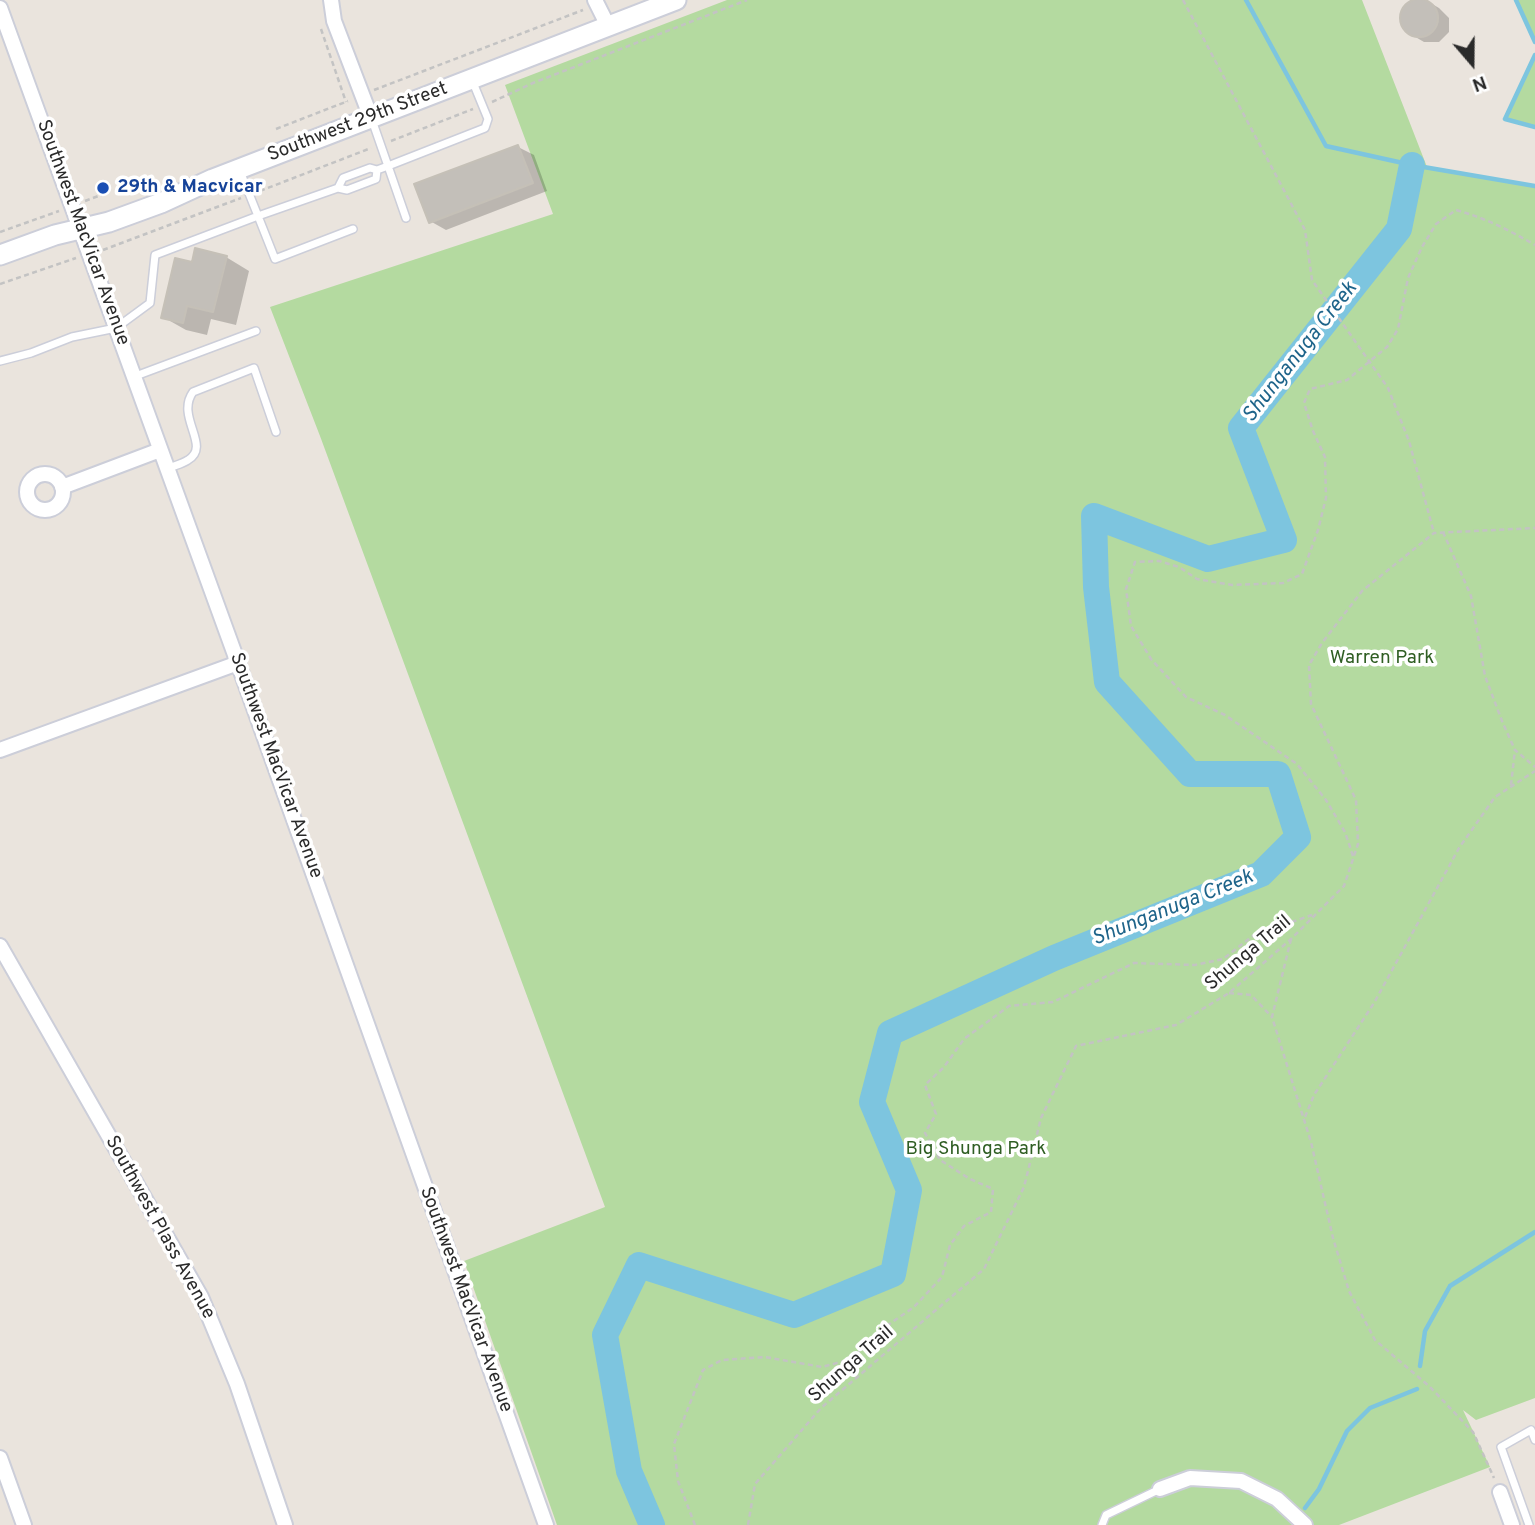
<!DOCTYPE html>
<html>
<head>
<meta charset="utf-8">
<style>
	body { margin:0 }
	#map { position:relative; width:1535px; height:1525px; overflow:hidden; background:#eae4dd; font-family:Overpass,sans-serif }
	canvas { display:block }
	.north { position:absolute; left:1437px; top:28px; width:70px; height:70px; -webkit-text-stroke:5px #fff; paint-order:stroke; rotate:160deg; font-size:19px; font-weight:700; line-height:28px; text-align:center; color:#2a2a2a }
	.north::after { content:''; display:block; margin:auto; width:24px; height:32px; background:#2a2a2a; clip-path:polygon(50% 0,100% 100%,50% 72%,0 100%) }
</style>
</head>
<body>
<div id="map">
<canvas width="1535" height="1525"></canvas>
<div class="north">N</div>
</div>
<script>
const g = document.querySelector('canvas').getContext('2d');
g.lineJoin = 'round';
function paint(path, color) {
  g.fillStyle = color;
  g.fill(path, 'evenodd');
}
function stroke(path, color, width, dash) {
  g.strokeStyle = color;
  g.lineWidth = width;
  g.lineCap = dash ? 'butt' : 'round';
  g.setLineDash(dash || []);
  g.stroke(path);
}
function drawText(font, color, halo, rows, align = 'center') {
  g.font = font + ' Overpass,sans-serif';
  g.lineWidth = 7;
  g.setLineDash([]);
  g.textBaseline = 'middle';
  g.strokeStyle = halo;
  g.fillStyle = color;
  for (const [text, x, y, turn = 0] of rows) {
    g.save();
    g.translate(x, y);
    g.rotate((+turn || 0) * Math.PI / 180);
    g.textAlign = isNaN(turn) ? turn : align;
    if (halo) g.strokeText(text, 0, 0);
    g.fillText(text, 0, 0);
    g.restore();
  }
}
const green = new Path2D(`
	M727,0H1362L1427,167L1535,186V1398L1476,1420L1463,1410L1490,1467L1339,1525H557L464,1261L605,1207L320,436L270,307L553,214L505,85Z
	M1516,0H1535V42Z
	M1535,55V127L1505,119Z`);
const shadow = new Path2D(`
	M1412,0L1427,1L1439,8L1449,18V32L1439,42H1424L1412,35L1402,25V10Z
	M518,147L534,155L547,191L446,230L430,221Z
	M226,257L249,271L236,325L211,319L207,335L186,330L163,317L193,264Z`);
const stream = new Path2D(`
	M1246,0L1326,146L1412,165L1535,186
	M1516,0L1535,42
	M1535,55L1505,119L1535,127
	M1420,1366L1425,1331L1450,1286L1535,1232
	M1305,1508L1319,1489L1347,1431L1370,1408L1417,1389`);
const river = new Path2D(`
	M652,1525L629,1471L605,1335L639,1265L794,1315L893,1274L909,1190L872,1102L890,1033L1054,958L1261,874L1298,837L1278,774H1190L1107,682L1096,587L1094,516L1208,559L1284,540L1241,428L1399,229L1412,165`);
const building = new Path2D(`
	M1400 18a19 19 0 1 1 38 0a19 19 0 1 1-38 0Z
	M518,145L533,183L429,223L414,184Z
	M195,248L227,256L213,312L187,306L183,323L161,318L175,258L192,262Z`);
const path = new Path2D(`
	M1183,0L1305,230L1312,280L1388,388L1409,441L1434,533
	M321,29L346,102
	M374,90L583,10
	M492,102L533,83L747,0
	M276,129L348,101
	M391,141L473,109
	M260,191L371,148
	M85,201L101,195L103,188
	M0,232L59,211
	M103,250L241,198
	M0,284L76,258
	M1443,532L1471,596L1485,676L1502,721L1515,750L1535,767
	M1511,785L1515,750
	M1353,856L1345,832L1326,800L1297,764L1225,715L1186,697L1151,659L1131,626L1126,589L1135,562L1159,561L1179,567L1197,579L1232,585L1283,583L1302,574L1318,530L1326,498L1325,457L1313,431L1304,403L1310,389L1347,380L1387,347L1398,329L1408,278L1422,247L1436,224L1456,210C1485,218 1509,230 1535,245
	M1291,939L1272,1017L1311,1142L1333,1238L1349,1291L1375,1340L1430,1387L1473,1432L1494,1478
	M1229,993L1251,995L1272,1017
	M1305,1117L1314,1095L1374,1003L1459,848L1495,797L1535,771
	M695,1525L678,1481L674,1444L703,1370L722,1360L765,1357L822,1367L852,1359L875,1334L914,1307L942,1277L950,1245L964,1226L991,1212L993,1189L970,1179L940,1160L925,1133L936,1114L925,1085L944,1067L964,1039L1009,1006L1053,1002L1134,963L1195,965L1223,959L1254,935L1312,915
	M748,1525L755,1484L821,1408L984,1269L1024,1187L1041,1118L1076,1046L1176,1025L1229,993L1291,939L1344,886L1358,844L1356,800L1311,704L1309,665L1322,643L1362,591L1434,533L1535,528`);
const service = new Path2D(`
	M372,120L388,166L485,128L488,119L472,80
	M338,188L343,178L370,168L377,170L388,166L406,218
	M353,229L275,259L258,216L338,188L347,190L376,179L377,170
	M0,361L31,353L72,337L116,328L150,303L155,255L258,216L240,171
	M133,377L256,331
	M167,469C173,466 182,464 188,460C212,446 175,417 193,392L254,368L276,432
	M1102,1525L1106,1515L1160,1489
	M1529,1525L1501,1447L1531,1430L1535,1440`);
const minor = new Path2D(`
	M331,0L334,21L371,118
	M595,0L608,26
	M0,8L238,663L546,1525
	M27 492a18 18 0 1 1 36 0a18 18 0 1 1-36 0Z
	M62,487L160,450
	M0,750L238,663
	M0,946L201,1297L237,1384L285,1525
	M0,1458L24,1525
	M1160,1489L1190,1478L1241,1481L1277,1499L1305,1525
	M1500,1492L1512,1525`);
const secondary = new Path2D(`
	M0,255L55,235L109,222L161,203L213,179L676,0`);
const markers = [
	[103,188,7,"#1a4fb4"]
];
const streetNames = [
	["Southwest 29th Street",358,123,-21],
	["Southwest MacVicar Avenue",82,233,70],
	["Southwest MacVicar Avenue",275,766,70],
	["Shunga Trail",1249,954,-40],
	["Southwest Plass Avenue",159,1228,61],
	["Southwest MacVicar Avenue",465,1300,70],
	["Shunga Trail",852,1365,-41]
];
const transitNames = [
	["29th & Macvicar",117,188]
];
const parkNames = [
	["Warren Park",1382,659],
	["Big Shunga Park",976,1150]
];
const waterNames = [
	["Shunganuga Creek",1301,353,-52],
	["Shunganuga Creek",1173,909,-22]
];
paint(green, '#b4daa0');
paint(shadow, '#0003');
stroke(stream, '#7dc5df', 4.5);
stroke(river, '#7dc5df', 26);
paint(building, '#c3bfb9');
stroke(building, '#c5c0b7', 2);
stroke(service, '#ccced9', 10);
stroke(minor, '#ccced9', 18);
stroke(secondary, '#ccced9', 23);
stroke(path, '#c3c3c3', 2.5, [5, 3.5]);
stroke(service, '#fff', 7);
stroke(minor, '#fff', 14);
stroke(secondary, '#fff', 19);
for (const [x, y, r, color] of markers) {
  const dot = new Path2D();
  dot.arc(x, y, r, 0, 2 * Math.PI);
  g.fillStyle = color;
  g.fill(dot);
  stroke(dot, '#fff', 2.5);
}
drawText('19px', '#2a2a2a', '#fff', streetNames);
drawText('bold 19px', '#164399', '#fff', transitNames, 'left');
drawText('19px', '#2f5e23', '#fff', parkNames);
drawText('italic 21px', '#1e648a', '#fff', waterNames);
</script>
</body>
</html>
